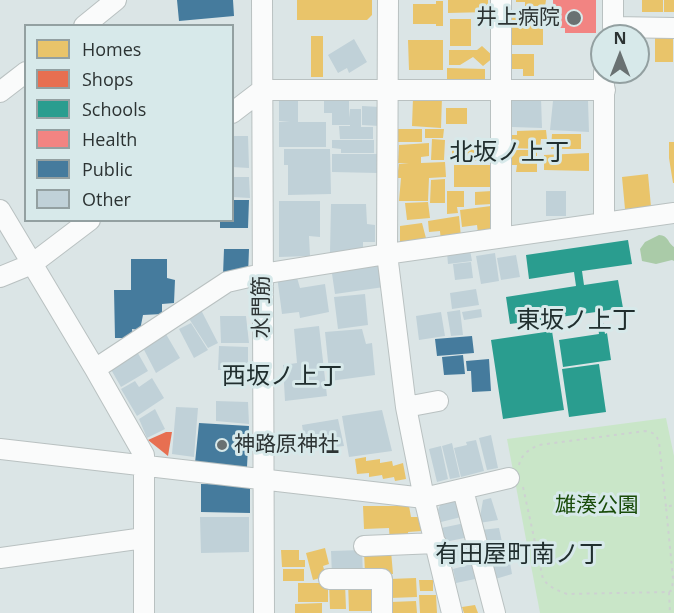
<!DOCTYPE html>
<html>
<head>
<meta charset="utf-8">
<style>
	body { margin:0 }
	#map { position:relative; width:674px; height:613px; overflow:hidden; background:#dbe5e6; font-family:"Open Sans",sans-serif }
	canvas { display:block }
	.legend { position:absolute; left:24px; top:24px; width:210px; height:198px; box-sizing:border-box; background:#d7e9ea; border:2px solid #93a0a1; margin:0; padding:8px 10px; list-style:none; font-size:18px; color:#2c3333 }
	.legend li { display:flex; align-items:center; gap:12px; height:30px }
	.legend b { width:30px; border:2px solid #93a0a1 }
	.north { position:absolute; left:590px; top:24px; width:60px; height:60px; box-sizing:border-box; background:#d7e9ea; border:2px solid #93a0a1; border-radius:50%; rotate:0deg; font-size:16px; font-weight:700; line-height:24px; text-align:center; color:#2c3333 }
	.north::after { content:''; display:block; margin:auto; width:21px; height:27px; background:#697172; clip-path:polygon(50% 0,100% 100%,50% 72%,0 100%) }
</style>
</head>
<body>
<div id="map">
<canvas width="674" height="613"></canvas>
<ul class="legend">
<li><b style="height:16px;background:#e9c46a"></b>Homes</li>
<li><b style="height:16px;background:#e76f51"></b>Shops</li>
<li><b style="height:16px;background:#2a9d8f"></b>Schools</li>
<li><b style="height:16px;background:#f28482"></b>Health</li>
<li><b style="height:16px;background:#457b9d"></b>Public</li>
<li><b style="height:16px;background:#c0d1d8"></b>Other</li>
</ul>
<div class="north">N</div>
</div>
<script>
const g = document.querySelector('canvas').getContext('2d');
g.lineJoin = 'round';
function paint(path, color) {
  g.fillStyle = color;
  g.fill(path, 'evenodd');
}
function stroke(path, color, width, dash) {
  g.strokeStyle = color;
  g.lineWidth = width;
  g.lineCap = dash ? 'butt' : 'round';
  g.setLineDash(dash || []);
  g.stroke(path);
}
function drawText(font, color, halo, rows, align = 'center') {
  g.font = font + ' "Open Sans","Noto Sans JP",sans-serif';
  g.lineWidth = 6;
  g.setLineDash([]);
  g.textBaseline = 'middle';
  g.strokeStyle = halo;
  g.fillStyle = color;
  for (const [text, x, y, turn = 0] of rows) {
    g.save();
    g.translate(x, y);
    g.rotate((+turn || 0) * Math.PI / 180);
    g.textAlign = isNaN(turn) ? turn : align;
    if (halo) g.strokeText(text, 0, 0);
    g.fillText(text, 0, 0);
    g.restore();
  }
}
const green = new Path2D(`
	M666,418L674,456V613H540L507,439Z`);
const forest = new Path2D(`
	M659,235C669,236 667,242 674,247V261L672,260L656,264L642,261L640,249L645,242Z`);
const homes = new Path2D(`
	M297,0H372V15L367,20H297Z
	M448,0H488V12L448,13Z
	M516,0H546L545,7H536V11L525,10V2H516Z
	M642,0H663V12H642Z
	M664,0H674V12H664Z
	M436,1H443V26H436V24H413V4H436Z
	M507,14L525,15L524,21H543V45H507Z
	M450,19H471V46H450Z
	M655,33H673V62H655Z
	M311,36H323V77H311Z
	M408,40H443V70H409Z
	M482,46L494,57L483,66L473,57L460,65H449V50H477Z
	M507,54H534V76H523V69H507Z
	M447,68L485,69V81L447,80Z
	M442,97L441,128L412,126L413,98Z
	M446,108H467V124H446Z
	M398,129H422V142H398Z
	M425,129H444L443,138H425Z
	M546,130L547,139H541L540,149L510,148L509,135H517V131Z
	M552,134H581V149H551Z
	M432,139L445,140L444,160H431Z
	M669,142H674V183H673L669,158Z
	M429,143V156L421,157V163L445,162L446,177L429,178L428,201H399L401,178H397L399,164H409L398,163L399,145Z
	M452,147H490V161H452Z
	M509,150H537V172H516L517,165H509Z
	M589,153V171L544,170V155Z
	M454,165H491L493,187H454Z
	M648,174L651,207L625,209L622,177Z
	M445,179V203H430L431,180Z
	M447,191H464V207H457L458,213L447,214Z
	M492,191V204L475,205V192Z
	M428,202L430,218L407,220L405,203Z
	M491,206L493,230L478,233L477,225L462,227L460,210Z
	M459,216L461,237L441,242L440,231L429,232L428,221Z
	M422,223L427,242L400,245V226Z
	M366,457V461L380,459V463L392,461L393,466L403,463L406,479L395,481L394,477L383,479L382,475L369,477V473L357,474L355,459Z
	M363,506H409L411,517H421L422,531L408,532L409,542L390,543L389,528L364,529Z
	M325,548L329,564L323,566L326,576L313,580L306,553Z
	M281,550H299V560H305V567H282Z
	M364,551H391L393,574H365Z
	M283,569H304V581H283Z
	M416,578L417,597L390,598L389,579Z
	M419,580H433V591H420Z
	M375,581L376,611H349L348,582Z
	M298,583H328V602H298Z
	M329,583H345L346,609H330Z
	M419,595H436L437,613H420Z
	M416,601L417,613H391V602Z
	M322,603V613H295V604Z
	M475,605L478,613H464L462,607Z`);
const shops = new Path2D(`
	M166,432H172L168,456L148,440Z`);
const schools = new Path2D(`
	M628,240L632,264L582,271L584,285L618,280L623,308L601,311L605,334L607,333L611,360L563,367L559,340L599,334L596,312L510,324L506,297L576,286L574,272L529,279L526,255Z
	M552,331L564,410L503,419L491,340Z
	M599,364L606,412L569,417L562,369Z`);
const health = new Path2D(`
	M553,0H596V33H565V28H553Z`);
const public = new Path2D(`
	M177,0H233L234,16L179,21Z
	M232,200H249L248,228H220V220H232Z
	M224,249H249L248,275H223Z
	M131,259H167V278L175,280L174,303L162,304V314L143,315L140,330L132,329L133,338H115L114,290H131Z
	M472,336L474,353L437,356L435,339Z
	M463,355L465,374L444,375L442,357Z
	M489,359L491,391L472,392L471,371H467L466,361Z
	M199,423L249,426L247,467L195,463Z
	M201,484L250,485V513L201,512Z`);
const building = new Path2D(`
	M354,39L367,62L349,73L347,68L338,73L328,55Z
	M279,96H298V122H326V147H279V122L290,121H279Z
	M324,98L349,99V118L350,109H361V127H373V139H340L339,126H350V125H332V113H324Z
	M541,98L542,128L512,127V99Z
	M553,101H588L589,132L550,130Z
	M362,106L380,107V126L362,125Z
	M232,136H248L249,168L232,167Z
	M332,140H374V153H341V149L332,148Z
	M284,149H330L331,194L288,195V165H284Z
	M332,154H378V173L332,172Z
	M232,177H249L250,198L232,197Z
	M546,191H566V216H546Z
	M279,201H320V237L309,236L310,256L279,257Z
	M331,204H366L367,224L375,225V242H363V252H330Z
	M470,250L472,261L448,264L447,253Z
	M495,253L499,281L481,284L476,256Z
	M516,255L520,277L501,280L497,258Z
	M374,262L381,265L384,287L335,294L331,267Z
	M471,262L473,278L455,280L453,264Z
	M296,274L300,288L325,284L329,312L300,318L299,312L282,314L277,276Z
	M476,289L479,305L452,309L450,293Z
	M365,294L368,325L338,329L334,297Z
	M200,308L218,343L208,348L188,317Z
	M481,309L482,317L464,320L462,312Z
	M460,310L463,335L451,336L447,312Z
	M441,312L445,336L419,340L416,316Z
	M220,316H246L249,343H221Z
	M191,323L208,350L194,358L179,329Z
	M319,326L327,396L285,401L283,365L297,363L294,329Z
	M163,329L180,358L156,373L141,344Z
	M362,329L366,344L372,343L375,375L330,381L325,332Z
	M219,346L248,347V369L218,370Z
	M135,348L148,371L121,387L109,366Z
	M152,378L164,398L137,416L121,389L135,381L139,387Z
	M216,401L248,402L249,424L216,421Z
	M176,407L198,408L194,457L172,454Z
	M155,409L165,429L147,438L139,419Z
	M382,410L392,451L349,457L342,416Z
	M338,419L344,446L306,450L302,425Z
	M491,435L498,468L487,470L479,438Z
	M476,440L484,471L461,477L454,448L467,445L466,442Z
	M452,443L460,477L450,479L442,446Z
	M441,446L448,479L437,482L429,449Z
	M461,498L465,516L441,522L438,510L441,503Z
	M491,498L498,520L479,523L483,500Z
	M200,517H249V552L201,553Z
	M465,523L469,537L445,542L441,528Z
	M499,528L502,542H482L481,530Z
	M472,546L475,555L452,564V551Z
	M362,550L363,576H332L331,551Z
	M508,551L512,574L492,580L490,556Z
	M475,563L480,578L456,583L453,569Z`);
const path = new Path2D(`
	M599,36V57
	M519,465C521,455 529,449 539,445L645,431C653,432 656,434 659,442L666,507
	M523,487L543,579C550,588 557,590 567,594L669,592L670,613
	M669,592L672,590L673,578L666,507L674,505`);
const minor = new Path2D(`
	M262,0L264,613
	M388,0L387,254L406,407L424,498L452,613
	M501,0V237
	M613,0V27L674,28
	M84,26L116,0
	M0,92L26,72
	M232,113L262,90H605
	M0,210L95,369L144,455V613
	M604,222V72
	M0,277L32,264L90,220
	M95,369L227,282L262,274L387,254L674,213
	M406,407L438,401
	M0,449L424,498L509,478
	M463,490L495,613
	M364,546L436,543
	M0,558L144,538
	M329,579H382V613`);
const markers = [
	[574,18,8,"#697172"],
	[222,445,6,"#697172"]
];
const poiNames = [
	["井上病院",560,18],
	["神路原神社",234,445,"left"]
];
const streetNames = [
	["水門筋",262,307,-90]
];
const parkNames = [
	["雄湊公園",597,506]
];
const quarterNames = [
	["北坂ノ上丁",509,153],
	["東坂ノ上丁",576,321],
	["西坂ノ上丁",282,377],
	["有田屋町南ノ丁",519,555]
];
paint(green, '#c9e6c8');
paint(forest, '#aacba8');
paint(homes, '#e9c46a');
paint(shops, '#e76f51');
paint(schools, '#2a9d8f');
paint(health, '#f28482');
paint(public, '#457b9d');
paint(building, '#c0d1d8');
stroke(minor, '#b9c1c1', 22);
stroke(path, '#cdd1d1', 2, [3, 4.5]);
stroke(minor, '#fafbfb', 20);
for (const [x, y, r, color] of markers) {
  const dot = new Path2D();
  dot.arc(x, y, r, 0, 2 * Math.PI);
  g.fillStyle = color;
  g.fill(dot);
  stroke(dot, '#d7e9ea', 2);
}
drawText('21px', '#2c3333', '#d7e9ea', poiNames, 'right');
drawText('21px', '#2c3333', '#d7e9ea', streetNames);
drawText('21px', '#194b09', '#d7e9ea', parkNames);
drawText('24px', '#202e2e', '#d7e9ea', quarterNames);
</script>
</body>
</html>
